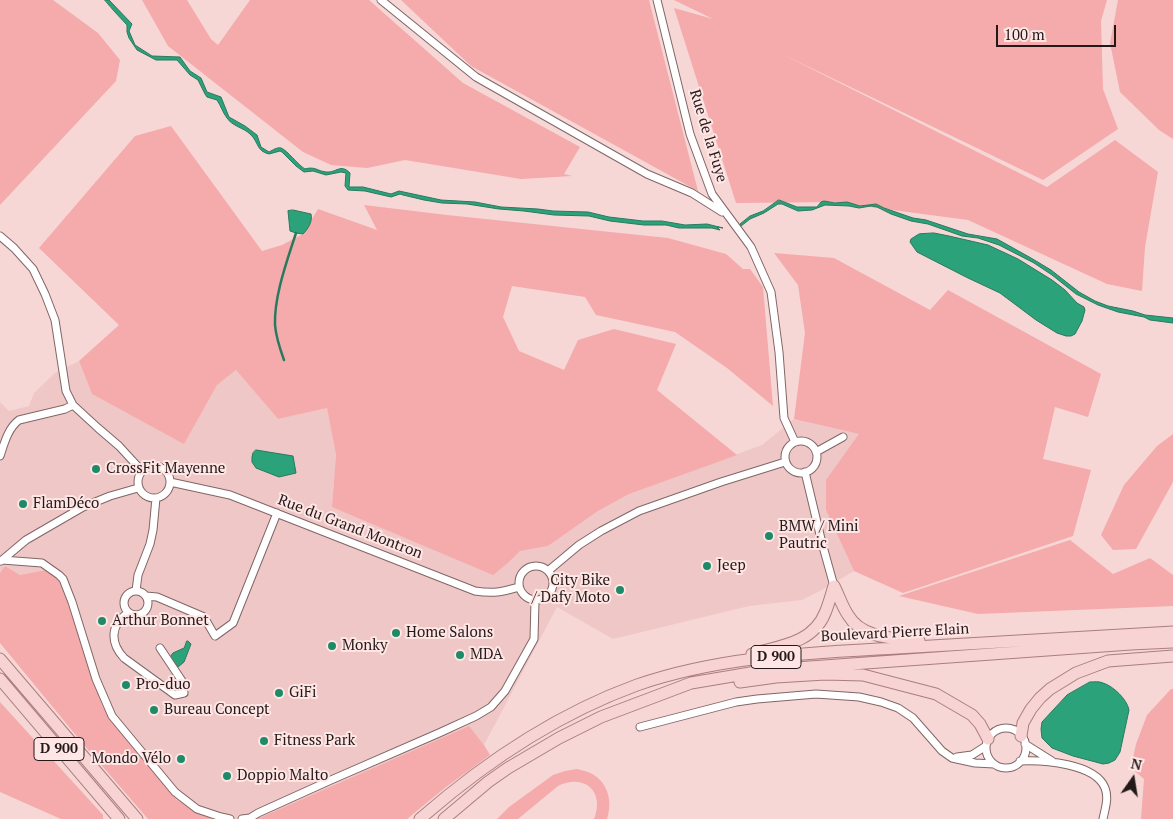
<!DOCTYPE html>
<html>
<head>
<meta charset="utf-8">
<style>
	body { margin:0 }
	#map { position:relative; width:1173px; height:819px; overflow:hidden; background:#f6d7d6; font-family:"PT Serif",serif }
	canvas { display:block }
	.north { position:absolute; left:1108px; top:754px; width:50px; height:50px; -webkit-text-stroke:4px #ffe6e5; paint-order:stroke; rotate:13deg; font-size:14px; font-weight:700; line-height:20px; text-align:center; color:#231919 }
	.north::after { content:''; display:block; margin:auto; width:18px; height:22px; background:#231919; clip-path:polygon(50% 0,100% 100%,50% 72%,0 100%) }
	.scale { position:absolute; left:996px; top:25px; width:120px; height:22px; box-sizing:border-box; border:2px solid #231919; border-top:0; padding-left:6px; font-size:15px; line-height:18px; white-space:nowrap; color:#231919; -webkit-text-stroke:4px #ffe6e5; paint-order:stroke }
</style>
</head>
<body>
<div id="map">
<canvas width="1173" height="819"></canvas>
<div class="north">N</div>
<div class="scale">100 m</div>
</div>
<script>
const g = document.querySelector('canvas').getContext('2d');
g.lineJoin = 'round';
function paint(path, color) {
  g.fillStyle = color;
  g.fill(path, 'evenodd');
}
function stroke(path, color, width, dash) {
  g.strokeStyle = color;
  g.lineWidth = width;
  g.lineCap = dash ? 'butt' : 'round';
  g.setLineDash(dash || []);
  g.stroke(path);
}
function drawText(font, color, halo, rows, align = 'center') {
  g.font = font + ' "PT Serif",serif';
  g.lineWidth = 4;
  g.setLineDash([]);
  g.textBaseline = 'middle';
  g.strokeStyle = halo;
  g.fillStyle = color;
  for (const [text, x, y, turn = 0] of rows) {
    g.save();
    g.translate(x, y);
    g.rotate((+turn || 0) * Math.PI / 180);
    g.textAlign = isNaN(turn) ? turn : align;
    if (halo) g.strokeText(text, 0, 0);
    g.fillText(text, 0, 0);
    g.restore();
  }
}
const built = new Path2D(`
	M79,361L92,394L184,443L217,385L236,370L278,419L327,408L336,455L332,507L509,562L520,551L548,546L598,511L629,494L762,445L794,419L859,434L826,510L854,571L820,591L802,600L749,606L613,639L557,607L484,745L469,726L257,819H218L201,814L177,800L114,725L102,705L77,628L46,570L20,575L5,566L0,573V402L9,411L29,406L34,393L55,373Z`);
const green = new Path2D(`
	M0,0H53L98,33L120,60L116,81L0,205Z
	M142,0H187L211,39L218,45L250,0H369L463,83L580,147L564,174L572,176L521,179L405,160L367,168L331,165L303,152L168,46Z
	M401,0H649L698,191L471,66Z
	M674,0H1107L1101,21L1103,89L1118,129L1043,180L780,53L1047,187L1115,140L1158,172L1145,247L1142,291L1107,284L968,220L832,202L736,203L674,8L713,19Z
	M1118,0H1173V139L1159,130L1120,92L1110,43Z
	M171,126L262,251L282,245L303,234L318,209L377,230L364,205L447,215L668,238L726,254L743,269H750L763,287L773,406L727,368L675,332L596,315L585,297L512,286L503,317L519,351L564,370L578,340L614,329L676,344L657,390L737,455L629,494L598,511L548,546L520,551L509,562L493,575L332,507L336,455L327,408L278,419L236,370L217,385L184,444L92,394L79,361L119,325L39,248L135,136Z
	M774,253L834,258L930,310L948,290L1101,374L1088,417L1055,407L1043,459L1091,470L1073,536L903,593L854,571L826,510V480L859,434L794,419L805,333L798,285Z
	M1173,434V482L1136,549L1113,550L1101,535L1124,485L1157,446Z
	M1070,540L1113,574L1150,558L1173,575V606L978,614L899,596Z
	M5,566L20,575L46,570L58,579L77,628L102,705L114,725L177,800L201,814L218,819H148L84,745L0,643V573Z
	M1171,689H1173V819H1141L1144,779L1131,768L1136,744L1147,715Z
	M0,702L103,815V819H61L0,792Z
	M469,726L484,745L490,755L446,787L407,819H257Z
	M577,769C580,770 585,771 588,772C608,780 613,801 607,819H594C605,792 585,773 558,786L518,819H497L509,807L553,775L565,771Z`);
const water = new Path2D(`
	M105,0H109L132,24L129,31L135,45L152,56L180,57L190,71L201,78L207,92L221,97L229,117L245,126L257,135L261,147L269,152C273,150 277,147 281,148C287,150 298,165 305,169C315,166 317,171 326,172C337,173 340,163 350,173L349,187H363L391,194L399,191L441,200L475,202L501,207L538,209L553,211L588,212L609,217L643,221H662L685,225L707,224L723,228L717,227L720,230L712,228H679L666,225H644L610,221L589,216L554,215L524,211L499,209L467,204L442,203L424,200L403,195L400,194L391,197L365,191L348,190L345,186L346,173L341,172L326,175L313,171L304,172L296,166L282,152L280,151L269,154C256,151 259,142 250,134C244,128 232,126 227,118C223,113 221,106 217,100L207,97L205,94L198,80L190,75L177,60H156L137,50L129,38L127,32V25L114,11Z
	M779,200L797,207H817L821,202L824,201L835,203L847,202L860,206L876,204L884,208L913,218L926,220L968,234L997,239L1031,258L1051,270L1079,292L1095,301L1108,306L1133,311L1145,315L1173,318V323L1150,320L1144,317L1118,312L1098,305L1076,294L1052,275L1034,263L999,245L978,238L962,236L928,224L911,221L891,214L877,207L871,206L859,208L849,206L825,205L812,210L798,211L782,204H778L764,213L750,219L741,226L740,224L750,216L763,211Z
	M293,210L311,214C313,221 308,229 303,234L296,233L290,231L288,211Z
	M934,233L949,236L988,245L1018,259L1052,280L1065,290L1077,303L1084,307L1085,310L1082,321L1075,334L1071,336H1066L1057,333L1036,320L1000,293L968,278L917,252L910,242L911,239L919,234Z
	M256,450L293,456L296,473L279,477L256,468L252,462V457L253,453Z
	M187,641H188L191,644L184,662L178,667L170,657L173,653L184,648Z
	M1090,682C1094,682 1099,681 1103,683C1113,686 1127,699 1129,710L1120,752L1115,760L1109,763L1103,764L1073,756L1052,748L1042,738L1041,729L1042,722L1067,695Z`);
const stream = new Path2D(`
	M284,360C280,349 276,337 275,325C274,296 287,261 296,233`);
const street = new Path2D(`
	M381,0L476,77L647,174L692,193L722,212
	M657,0L690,134L712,194L751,247L771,292L779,352L784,418L795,442
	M0,236L14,248L33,269L45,294L55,320L66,391L73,405L65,409L19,420C8,428 4,444 0,456
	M73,405L98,428L119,446L142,471
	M785 457a16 16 0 1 1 32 0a16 16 0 1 1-32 0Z
	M816,452L843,437
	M138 482a16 16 0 1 1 32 0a16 16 0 1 1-32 0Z
	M805,472L822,543L834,586
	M170,482L230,495L475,591C494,594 501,592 519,587
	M2,560L42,563L59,575L63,579L72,602L96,679L112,716L175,792L197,809L221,817L230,819
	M1,561L26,540L83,507L110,496L138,488
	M519 583a17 17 0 1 1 34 0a17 17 0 1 1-34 0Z
	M548,571L579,545L601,531L639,511L721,482L785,462
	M124 603a12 12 0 1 1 24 0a12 12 0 1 1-24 0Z
	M136,591L138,575L150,544L153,530L156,498
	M146,596L157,597L204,617L215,636L233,623L277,513
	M128,613C110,625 110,643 124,658L175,695L184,693L182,681L160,648
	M640,727L736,702L757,699L816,694L859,697L881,702L898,708L913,718L942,751L952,758L975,763L994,764
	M986 748a20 20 0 1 1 40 0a20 20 0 1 1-40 0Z
	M1025,744L1052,761
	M957,757L972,755L986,746
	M1020,761C1043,760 1095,763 1105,788C1109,798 1105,809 1103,819
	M242,819L250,818L258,813L331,780L439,733L476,716L491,707L505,691L534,639L535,601`);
const primary = new Path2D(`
	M834,586C839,596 842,606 848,615C862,639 894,638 919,641
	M752,654C780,646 813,643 825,613C829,604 831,595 834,586
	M0,659L137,819
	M0,679L119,819
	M740,682L776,677L825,674L863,675L936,694L972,715L980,724L988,739
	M1021,736L1023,723L1031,709L1040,698L1050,689L1076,673L1108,661L1173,656
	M420,819C484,763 557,714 637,685C721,656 810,653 897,648C989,643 1081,638 1173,632
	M444,819L488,782L508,768L559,738L601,717L691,683L768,670L1131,644L1173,642`);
const markers = [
	[96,469,5,"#1f8a67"],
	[23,504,5,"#1f8a67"],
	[769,536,5,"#1f8a67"],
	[707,566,5,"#1f8a67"],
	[620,590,5,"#1f8a67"],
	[102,621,5,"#1f8a67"],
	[396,633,5,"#1f8a67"],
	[332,646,5,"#1f8a67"],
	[460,655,5,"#1f8a67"],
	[126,685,5,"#1f8a67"],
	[279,693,5,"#1f8a67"],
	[154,710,5,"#1f8a67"],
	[264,741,5,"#1f8a67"],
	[181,759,5,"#1f8a67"],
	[227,776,5,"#1f8a67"]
];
const shields = [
	[776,657,50],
	[59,749,50]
];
const shieldNames = [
	["D 900",776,657],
	["D 900",59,749]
];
const streetNames = [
	["Rue de la Fuye",708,136,73],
	["Rue du Grand Montron",350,527,21],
	["Boulevard Pierre Elain",895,633,-3]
];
const poiNames = [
	["CrossFit Mayenne",106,469],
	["FlamDéco",33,504],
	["BMW / Mini",779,527],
	["Pautric",779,544],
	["Jeep",717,566],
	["City Bike",610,581,"right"],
	["/ Dafy Moto",610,598,"right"],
	["Arthur Bonnet",112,621],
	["Home Salons",406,633],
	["Monky",342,646],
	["MDA",470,655],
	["Pro-duo",136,685],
	["GiFi",289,693],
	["Bureau Concept",164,710],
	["Fitness Park",274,741],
	["Mondo Vélo",171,759,"right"],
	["Doppio Malto",237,776]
];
paint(built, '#eec7c6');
paint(green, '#f5aaab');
paint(water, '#2ca27b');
stroke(water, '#29795e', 1);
stroke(stream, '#29795e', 2.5);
stroke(street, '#816666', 9);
stroke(primary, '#aa7e7e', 13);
stroke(street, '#fff', 7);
stroke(primary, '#f8d3d3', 11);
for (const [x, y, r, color] of markers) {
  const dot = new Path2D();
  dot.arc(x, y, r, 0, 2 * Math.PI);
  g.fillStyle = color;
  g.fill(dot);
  stroke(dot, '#ffe6e5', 2);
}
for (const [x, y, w] of shields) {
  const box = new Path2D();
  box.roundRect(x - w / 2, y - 11.5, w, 23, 4);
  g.fillStyle = '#ffe6e5';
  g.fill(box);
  stroke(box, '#231919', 1);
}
drawText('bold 14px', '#231919', null, shieldNames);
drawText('15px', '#231919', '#ffe6e5', streetNames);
drawText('15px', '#231919', '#ffe6e5', poiNames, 'left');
</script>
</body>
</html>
